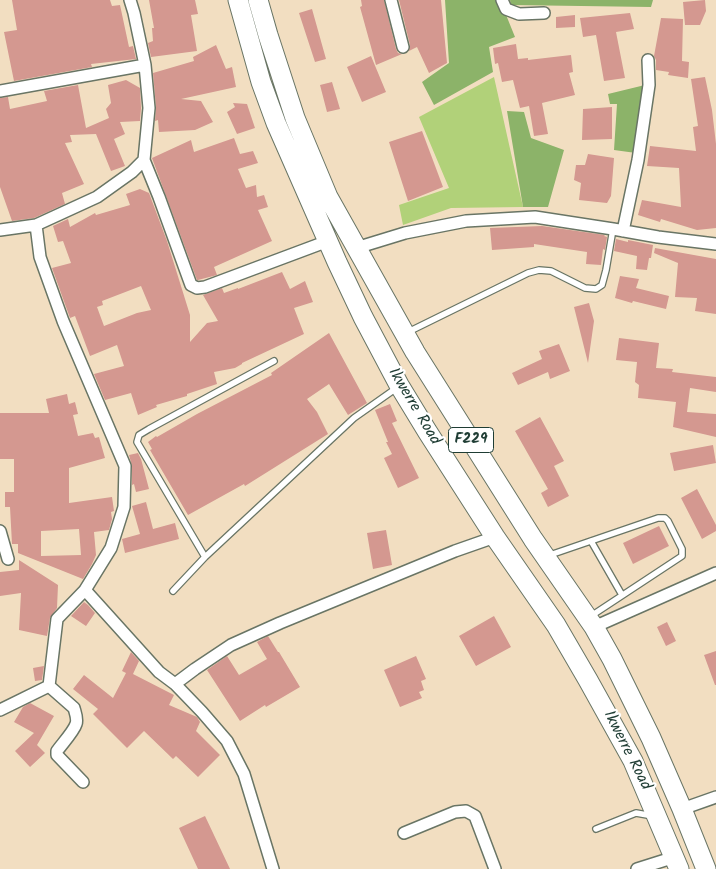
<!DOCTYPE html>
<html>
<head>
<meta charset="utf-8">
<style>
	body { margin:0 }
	canvas { display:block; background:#f2dec1 }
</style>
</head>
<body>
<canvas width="716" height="869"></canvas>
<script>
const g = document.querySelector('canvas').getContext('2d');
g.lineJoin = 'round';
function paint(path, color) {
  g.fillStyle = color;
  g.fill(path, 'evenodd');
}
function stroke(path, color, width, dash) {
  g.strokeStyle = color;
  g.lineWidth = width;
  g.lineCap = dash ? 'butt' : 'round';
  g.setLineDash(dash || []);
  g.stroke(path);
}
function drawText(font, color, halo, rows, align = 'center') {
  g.font = font + ' Kalam,sans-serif';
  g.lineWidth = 4.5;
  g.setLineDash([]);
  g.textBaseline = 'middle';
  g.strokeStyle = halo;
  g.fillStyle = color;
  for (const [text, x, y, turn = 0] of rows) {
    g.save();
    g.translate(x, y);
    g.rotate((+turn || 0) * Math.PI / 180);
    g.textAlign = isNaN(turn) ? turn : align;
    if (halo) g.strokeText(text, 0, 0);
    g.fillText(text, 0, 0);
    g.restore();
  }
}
const green = new Path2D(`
	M494,77L523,207L451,208L403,225L399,205L449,188L419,117Z`);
const forest = new Path2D(`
	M445,0H500L515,37L489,47L493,72L434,105L422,82L449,63Z
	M510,0H653L651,7L511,5Z
	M645,85L636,153L614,150L617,104H610L608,94Z
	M507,111L524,112L531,138L564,150L548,207H523Z`);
const building = new Path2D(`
	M12,0H110L112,6L120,5L129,47L133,46L136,59L91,64L92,67L14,81L4,32L17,30Z
	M149,0H195L198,14L191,15L197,51L151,57L148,43L153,41L152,28H154Z
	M361,0H384L396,49L398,53L402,54L376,65L360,7L362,6Z
	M399,0H441L447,63L429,73L417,47L409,51L410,45Z
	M705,0L706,11L700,25H685L683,2Z
	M312,9L326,59L315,62L299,13Z
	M630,13L634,29L616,32L625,78L604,81L596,35L583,37L580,18Z
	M575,15V27L556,28V17Z
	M661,18L683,19L682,61L689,62L688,78L668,75L669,72L656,70V60L654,56Z
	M516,44L518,59L528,58V60L571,55L573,72L569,73L575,95L542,103L548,134L534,136L529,106L520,108L513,80L502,82L498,63L495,64L493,48Z
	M216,45L226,69L232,67L236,87L181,99L201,101L213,122L195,130L159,132L158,120L155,121L156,107L153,73L194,61L193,57Z
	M371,56L386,92L362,102L347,67Z
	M705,77L712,110L716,144V228L697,230L661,219L660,222L638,215L642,200L681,207L679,168L647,166L650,146L696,151L693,127L698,126L691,79Z
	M126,80L140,88L141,108L140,121L120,122L125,134L114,139L125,166L111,171L96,134L70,135L72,142L65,143L84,184L62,193L65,204L34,218L12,221L0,187V98L8,97L10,109L47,101L44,91L78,85L86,128L109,118L106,109L111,103L108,85Z
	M332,82L340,109L327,112L320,85Z
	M233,103L247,104L255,128L237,134L227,112L235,107Z
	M612,107V139L582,140L583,109Z
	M422,131L443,187L408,201L389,142Z
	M234,138L240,154L253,151L258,163L238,169L246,188L256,185L257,197L264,195L268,207L258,210L272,241L214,267L217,275L198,280H197L152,158L191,140L194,152Z
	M588,154L614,158L611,196L607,203L579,200L581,183L574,180L576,165H585Z
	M140,189L149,193L167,241L190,315V342L207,323L218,321L203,295L222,288L224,293L238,288V289L282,272L290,289L305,281L313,302L294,308L304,334L242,363V364L235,368L214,372L217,384L187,394V396L156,405L157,407L138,415L131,393L105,400L94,374L124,366L117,345L90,356L75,316L70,318L52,268L71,263L63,241L58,242L53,226L68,219L70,227L95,213L96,215L130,205L126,194ZM141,286L151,310L137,313L104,326L97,307L103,305L102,301Z
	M542,226L605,235L604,236L607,237L605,250L603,249L601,265L586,264L587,252L534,244V247L492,250L490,228Z
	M616,239L628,242V240L653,245L651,258H649L647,270L636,269L637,256L614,251Z
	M655,248L716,259V314L695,311L697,298L675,297L678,263L654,253Z
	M620,276L639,279L636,288L669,296L666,309L633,301L632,303L615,298Z
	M589,303L594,321L588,363L574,307Z
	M329,333L367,403L348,415L329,384L307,399L317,412L328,434L245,486L244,484L188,515L150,450L152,449L148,442L156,436L157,437L197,414L272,375L271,373Z
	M619,338L659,343L656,368L673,369L672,372L716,377V392L690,388L687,412L716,414V437L673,427L676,402L638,398L639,385L635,382L637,362L616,360Z
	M559,344L570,371L550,379L548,372L518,385L512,373L542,359L539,351Z
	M67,394L69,404L75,402L78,414L73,415L78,436L93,433L95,438L99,437L105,458L69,468V503L112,497L114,511L111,512L112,519L109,530L94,532L96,555L92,564L83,579L18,553V544H12L10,507H5V492H14V459H0V413H49L46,399ZM79,529L81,555L41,556V531Z
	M390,404L397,421L392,423L419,478L398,488L384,458L392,454L386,442H388L375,410Z
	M540,417L564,461L554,466L569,496L548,507L541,493L548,489L515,431Z
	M713,445L716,463L674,471L670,453Z
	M138,453L141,459L149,489L136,492L134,484L132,485V466L129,455Z
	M697,489L716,525V531L702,539L681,498Z
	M146,502L153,529L175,523L179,539L125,553L122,539L140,534L132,506Z
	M659,526L669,546L633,564L623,543Z
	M386,530L392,565L373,569L367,533Z
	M19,560L58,585L57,608L50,618L47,636L19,630L21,593L0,596V572L19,570Z
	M84,602L88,605L95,613L86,626L71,616Z
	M494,616L511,647L476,666L459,636Z
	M667,622L676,641L666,646L657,627Z
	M268,636L278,652H279L300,687L266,707L265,705L240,721L207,670L227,656L239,675L267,659L257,642Z
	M716,651V685H715L704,655Z
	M131,652L139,661L133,674L174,695L169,705L197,717L200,722L196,731L220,755L198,777L176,756L173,759L144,731L127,748L93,714L98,709L73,689L84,675L113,698L126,673L122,671Z
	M416,656L426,679L421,681L424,690L419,692L422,698L400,707L384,670Z
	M44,666L42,680L35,681L33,668Z
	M30,703L54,716L37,745L45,753L30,767L15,751L34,733L14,722L23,707Z
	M205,816L230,869H198L179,828Z`);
const service = new Path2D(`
	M406,333L528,273L539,270L551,271L585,288L596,289L602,285L606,270L613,229
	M591,541L622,595
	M547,556L658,518H665L668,521L682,549V556L591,616
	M205,557L137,442L139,435L149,429L274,361
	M173,591L205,557L354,418L398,387
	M596,829L636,813L653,816`);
const minor = new Path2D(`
	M391,0L403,47
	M502,0L506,9L519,14L544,13
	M0,91L145,65
	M144,160L159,197L191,285L197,288L205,287L328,241
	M0,230L36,225
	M623,231L638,160L649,85L648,60
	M356,248L405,233L466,221L535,217L613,229L658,237L716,244
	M0,531L8,559
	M85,590L159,672L175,684L195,669L231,645L280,623L455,551L495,537
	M594,627L716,573
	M175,684L202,712L227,741L244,774L273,869
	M49,686L57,619L85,590L111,548L124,507L125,466L63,321L40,257L36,225L97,197L132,172L144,160L149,108L145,65L134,13L130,0
	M49,686L74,708C75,712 78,719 76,724C74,731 62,744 57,751V755L83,782
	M0,710L49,686
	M682,809L716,797
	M404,833L455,812L466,811L475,816L495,869
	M637,869L675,857`);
const primary = new Path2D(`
	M238,0L261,82L276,123L337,262L363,317L399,385L427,431L495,537L556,625L588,680L633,761L679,869
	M258,0L268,35L295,118L328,197L415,352L533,539L594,627L612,659L651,738L682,809L706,869`);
const shields = [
	[471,440,45]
];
const shieldNames = [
	["F229",471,440]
];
const streetNames = [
	["Ikwerre Road",413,407,59],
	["Ikwerre Road",626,751,63]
];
paint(green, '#b1d179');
paint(forest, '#8cb369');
paint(building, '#d49890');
stroke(service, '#697565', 8);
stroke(minor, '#697565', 14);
stroke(primary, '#697565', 21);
stroke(service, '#fff', 5.5);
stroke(minor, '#fff', 11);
stroke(primary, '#fff', 19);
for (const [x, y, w] of shields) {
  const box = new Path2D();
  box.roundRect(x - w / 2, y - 12.5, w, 25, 4);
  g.fillStyle = '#fff';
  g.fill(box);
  stroke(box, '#1f3d34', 1);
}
drawText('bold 15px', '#1f3d34', null, shieldNames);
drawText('16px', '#1f3d34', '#fff', streetNames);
</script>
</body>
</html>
